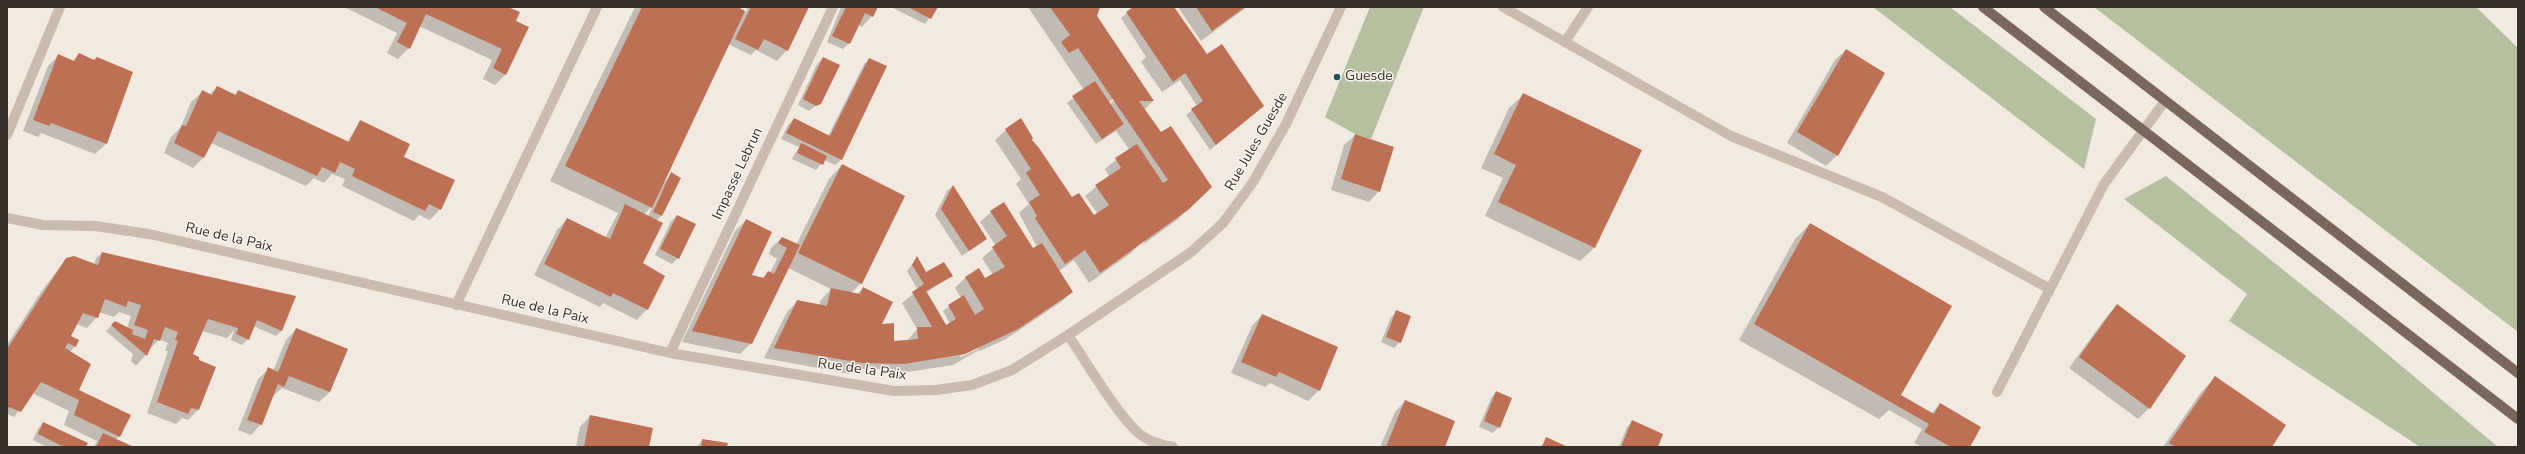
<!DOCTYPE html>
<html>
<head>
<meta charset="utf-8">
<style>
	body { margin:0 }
	#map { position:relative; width:2525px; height:454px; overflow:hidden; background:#f2eae0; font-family:"Nunito Sans",sans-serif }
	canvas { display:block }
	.frame { position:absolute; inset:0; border:8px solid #38302b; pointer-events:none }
</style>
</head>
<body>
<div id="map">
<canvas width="2525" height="454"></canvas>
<div class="frame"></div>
</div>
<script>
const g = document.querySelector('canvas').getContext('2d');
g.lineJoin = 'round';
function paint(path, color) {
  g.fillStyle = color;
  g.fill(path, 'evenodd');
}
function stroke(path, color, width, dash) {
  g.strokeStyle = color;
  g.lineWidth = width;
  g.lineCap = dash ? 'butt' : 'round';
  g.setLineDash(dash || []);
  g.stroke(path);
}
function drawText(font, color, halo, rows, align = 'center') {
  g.font = font + ' "Nunito Sans",sans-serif';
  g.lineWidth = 3;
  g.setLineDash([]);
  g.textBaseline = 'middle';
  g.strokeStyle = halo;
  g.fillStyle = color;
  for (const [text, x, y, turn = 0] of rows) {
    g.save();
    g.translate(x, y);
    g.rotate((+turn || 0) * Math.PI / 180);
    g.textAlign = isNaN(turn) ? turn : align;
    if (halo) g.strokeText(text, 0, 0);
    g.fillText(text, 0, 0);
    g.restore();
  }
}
const green = new Path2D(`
	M1370,7H1424L1371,139L1355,134L1325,117Z
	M1873,7H1950L2096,119L2084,169Z
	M2094,7H2476L2518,48V332Z
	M2166,176L2367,337L2498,447H2420L2229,321L2247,294L2124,199Z`);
const shadow = new Path2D(`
	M344,7H506L515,21L528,27L505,75L495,85L483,79L492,60L419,26L409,48L398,59L387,53L397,33Z
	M635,7H735L746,12L748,7H808L787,50L777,61L756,50L751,55L728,44L664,182L672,173L661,216L656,221L641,264L647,309L637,320L603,303L600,307L534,275L557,230L567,219L605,238L618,213L550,181ZM653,205L648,217L644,215Z
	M841,7H876L872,16L862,27L858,25L849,43L843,49L827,42Z
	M891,7H936L925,24Z
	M1028,7H1099L1096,16L1153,101L1144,110L1200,197L1177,220L1141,246L1146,240L1145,239L1131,253L1089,283L1074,260L1059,271L1072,292L1061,302L1006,339L980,351L979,350L953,365L894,374L893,369H855L850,374L764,358L787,312L798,301L819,306L821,300L831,289L788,268L751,343L740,354L682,342L735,231L746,220L750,276L762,278L768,272L770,273L777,259L769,254L771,248L782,238L796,245L829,179L842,165L861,283L851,293L857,294L863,288L878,328L893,342L907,341L917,329L902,303L918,290L907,271L917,258L926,274L951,276L927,292L947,326L950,324L943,311L961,298L955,288L965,278L985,279L993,275L982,258L996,246L980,222L991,212L1033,250L1037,247L1019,213L1029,204L1016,184L1021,179L995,140L1006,130L1030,140L1071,199L1094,217L1098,214L1085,196L1109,176L1105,169L1129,149L1116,131L1096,144L1067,103L1084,90ZM1116,96L1117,97L1109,105V102ZM978,347V349L961,357L960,356Z
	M1135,7H1173L1206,54L1263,106L1210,150L1186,115L1197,106L1180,80L1162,92L1141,62L1146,57L1121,18Z
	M1178,7H1247L1201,41Z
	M1846,50L1837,155L1826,166L1787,143L1835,60Z
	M79,55L132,73L106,144L95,154L41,133L38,137L23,131L48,66L58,56L72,62Z
	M823,58L820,103L809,111L798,105L817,64Z
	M870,59L886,67L841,160L835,165L824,160L816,170L792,159L799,147L781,139L788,125L794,119L828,136L864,64Z
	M217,87L235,95L238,91L347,142L360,122L403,156L440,209L430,220L419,215L414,221L342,186L345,179L332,174L324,183L314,178L306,186L211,143L204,157L193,168L164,153L171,137L181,127L191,102L202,92L209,95Z
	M1523,95L1641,151L1594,248L1580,261L1485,216L1503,178L1481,168L1509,108Z
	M1355,135L1379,191L1369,202L1331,190L1344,145Z
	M953,186L986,239L962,256L935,215L947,191Z
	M677,216L678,258L672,264L655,255L671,221Z
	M1810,224L1897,399L1931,414L1940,404L1969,447H1922L1914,443L1922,429L1889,410L1879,419L1739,340L1795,239Z
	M102,253L282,330L276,336L253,326L248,339L242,345L231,340L234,330L227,338L202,331L192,354L199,409L188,420L182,418L176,424L147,413L168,351H165L168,343L159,339L136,366L131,361L133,354L106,331L115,322L127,328L131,316L119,312L114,317L99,312L97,317L87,328L76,324L70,336L75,346L70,352L78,390L119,436L116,440L131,447H94L97,441L64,425L69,411L32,393L14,417L7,414V345L41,292L66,259L94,265L96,258Z
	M2117,305L2185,356L2149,408L2138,419L2069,368L2107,316Z
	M1397,311L1400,342L1394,348L1381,342L1391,317Z
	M1262,315L1319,390L1308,401L1270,383L1265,387L1231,373L1252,326Z
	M296,329L346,349L330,392L319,402L282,388L272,397L261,424L251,435L238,430L258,379L269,369L273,371L286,340Z
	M2216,377L2270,447H2163L2202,391Z
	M1496,392L1499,427L1493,433L1479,427L1491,398Z
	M1405,401L1444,447H1380L1395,412Z
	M590,416L648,447H576L580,427Z
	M1632,422L1657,447H1619L1627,427Z
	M43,423L85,447H47L33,440L38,429Z
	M1547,439L1565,447H1540Z
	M703,440L726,447H696Z`);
const building = new Path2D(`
	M375,7H508L520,12L516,21L529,27L506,75L493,68L502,49L426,14L410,49L397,42L407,23Z
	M642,7H738L745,11L652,208L565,166Z
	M751,7H809L788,51L764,39L758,50L735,39Z
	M846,7H878L873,17L865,13L850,44L832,36Z
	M908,7H938L931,19Z
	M1050,7H1100L1097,16L1154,101H1139L1161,132L1171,126L1212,187L1188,210L1100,273L1085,250L1065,264L1035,218L1037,216L1029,202L1040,195L1026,173L1031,169L1005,129L1021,118L1033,138L1032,140L1039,148L1072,197L1079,193L1094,215L1109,205L1095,185L1121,168L1115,158L1137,144L1163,183L1168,180L1078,48L1069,53L1061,42L1070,35Z
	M1133,7H1174L1207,54L1222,44L1264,106L1216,145L1191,109L1203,101L1185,73L1173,82L1126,12Z
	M1196,7H1245L1212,31Z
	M1846,49L1885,73L1838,156L1797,132Z
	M79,53L94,60L97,57L133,72L107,144L51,123L49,126L33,120L58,54L74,61Z
	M823,57L840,65L821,104L816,106L803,99Z
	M869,58L887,66L842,160L786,133L794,118L830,136Z
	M1095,81L1124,124L1102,139L1072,96Z
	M217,86L236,95L238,90L349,142L360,120L410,144L404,157L455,180L441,210L429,204L425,211L352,176L355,169L340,162L335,173L322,167L317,176L218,131L204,158L174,143L182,125L186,126L202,90L212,95Z
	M1523,93L1642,150L1595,248L1498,202L1516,165L1494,154Z
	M1355,134L1394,147L1380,192L1341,179Z
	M801,143L827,156L823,165L797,153Z
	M842,164L905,196L862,284L798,253Z
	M671,172L681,178L662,216L653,212Z
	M953,185L987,239L969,251L941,209Z
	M1004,202L1033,248L1042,243L1073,292L1018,329L965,354L904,364L862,363L774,348L797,300L827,306L831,288L860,294L863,287L893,302L882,324L894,323V341L918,339L917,327H932L912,292L924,284L912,265L917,256L926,272L944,262L953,276L926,291L946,325L956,319L948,305L964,295L975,315L984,309L965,277L979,268L985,278L1005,267L992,247L1007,236L990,211Z
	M625,204L663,223L643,263L665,276L648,310L613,293L611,297L544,264L567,218L610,239Z
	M677,215L696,224L679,259L660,249Z
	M746,219L772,232L752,275L764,278L768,271L774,274L787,248L778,243L782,237L800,245L752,344L692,331Z
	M1810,223L1952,306L1901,395L1934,414L1940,403L1981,427L1970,447H1951L1924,432L1929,424L1754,324Z
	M102,252L170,268L296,296L282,331L257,320L249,340L236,334L238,328L208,319L193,354L199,357V360L216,367L199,410L191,408L188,414L157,402L178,341L175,340L178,332L165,327L160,341L154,339L147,356L111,325L115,321L133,330L132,334L145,339L148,330L134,325L141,305L128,301L126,307L105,299L98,318L83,313L71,336L79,340L76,347L68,343L65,348L91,364L79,390L131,415L120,437L74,415L79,400L41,382L21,412L9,407L7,411V349L66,258L74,256L98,265Z
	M2117,304L2186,356L2150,409L2079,357Z
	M1396,310L1411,316L1401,343L1386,337Z
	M1262,314L1338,347L1320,391L1279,372L1276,377L1241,362Z
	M296,328L348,349L330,392L289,376L284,387L278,384L262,425L247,420L268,367L278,372Z
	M2215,376L2286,425L2272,447H2175L2169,443Z
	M1496,391L1512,398L1500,428L1484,421Z
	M1405,400L1455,421L1445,447H1386Z
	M590,415L653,428L649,447H584Z
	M1632,420L1663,434L1658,447H1621Z
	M43,422L88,443L86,447H64L38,434Z
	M103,433L134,447H96Z
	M1546,437L1568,447H1542Z
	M702,439L728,443L727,447H701Z`);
const minor = new Path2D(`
	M1503,7L1731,136L1882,197L2050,289
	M1565,42L1588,7
	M7,135L60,7
	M7,218L43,225L95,226L149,234L670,353L894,391L936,390L972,385L1012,370L1068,335L1190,253L1223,223L1253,182L1286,124L1341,7
	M456,305L597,7
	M1068,335C1084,358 1123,425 1144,437C1153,443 1162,445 1173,447
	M670,353L833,7
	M1997,392L2104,184L2165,101`);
const major = new Path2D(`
	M1983,7L2518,419
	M2044,7L2518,373`);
const markers = [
	[1337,77,4,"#235257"]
];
const poiNames = [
	["Guesde",1345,77]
];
const streetNames = [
	["Rue Jules Guesde",1257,142,-60],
	["Impasse Lebrun",738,174,-65],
	["Rue de la Paix",229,238,13],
	["Rue de la Paix",545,310,13],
	["Rue de la Paix",862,370,8]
];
paint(green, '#b5c0a1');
paint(shadow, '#0003');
paint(building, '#bd7053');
stroke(minor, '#c9bbad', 10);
stroke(major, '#79675d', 10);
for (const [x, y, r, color] of markers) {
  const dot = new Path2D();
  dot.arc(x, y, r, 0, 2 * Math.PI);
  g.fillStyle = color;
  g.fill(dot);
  stroke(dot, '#f9f4ed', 1.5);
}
drawText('14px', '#38302b', '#f9f4ed', poiNames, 'left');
drawText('14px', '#38302b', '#f9f4ed', streetNames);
</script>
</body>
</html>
